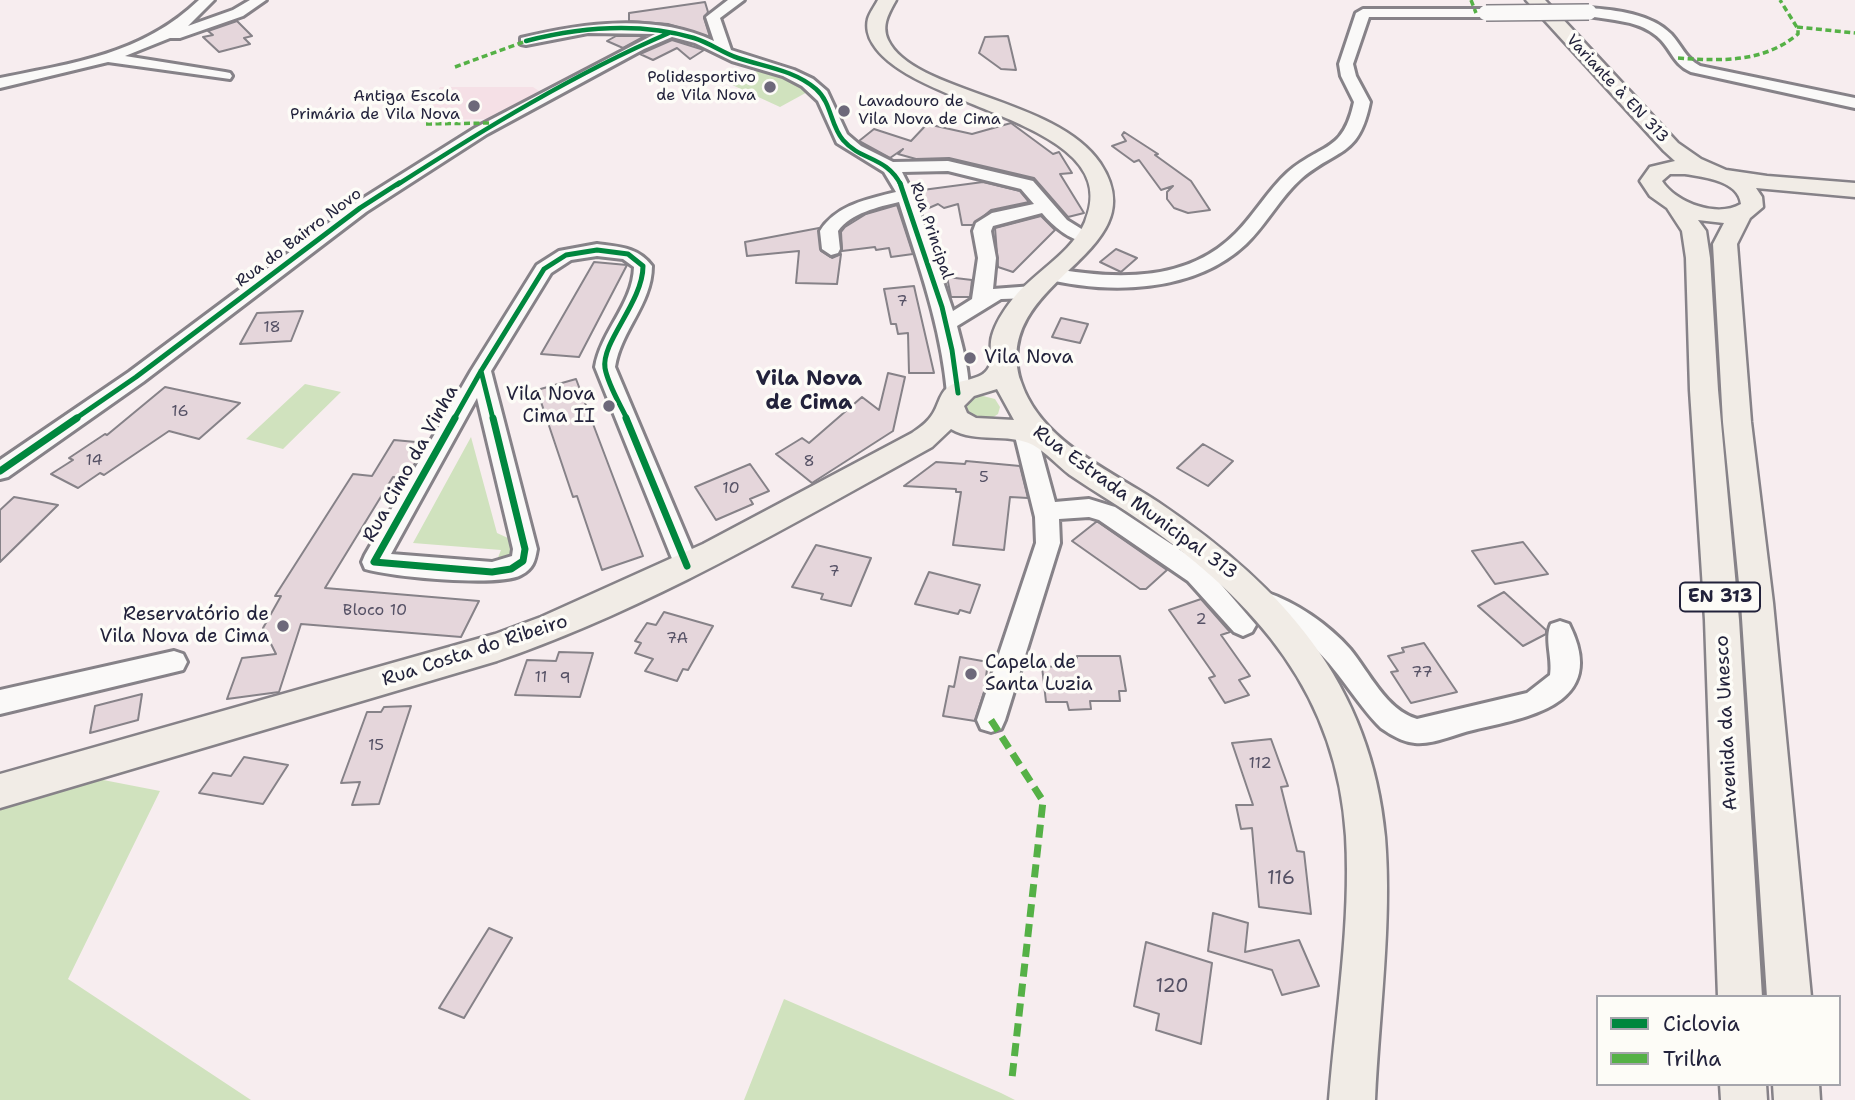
<!DOCTYPE html>
<html>
<head>
<meta charset="utf-8">
<style>
	body { margin:0 }
	#map { position:relative; width:1855px; height:1100px; overflow:hidden; background:#f7edef; font-family:"Shantell Sans",sans-serif }
	canvas { display:block }
	.legend { position:absolute; left:1596px; top:995px; width:245px; height:91px; box-sizing:border-box; background:#fdfcf7; border:2px solid #a5a5ac; margin:0; padding:9px 12px; list-style:none; font-size:21px; color:#22223b }
	.legend li { display:flex; align-items:center; gap:14px; height:35px }
	.legend b { width:35px; border:2px solid #a5a5ac }
</style>
</head>
<body>
<div id="map">
<canvas width="1855" height="1100"></canvas>
<ul class="legend">
<li><b style="height:9px;background:#00873e"></b>Ciclovia</li>
<li><b style="height:9px;background:#55b146"></b>Trilha</li>
</ul>
</div>
<script>
const g = document.querySelector('canvas').getContext('2d');
g.lineJoin = 'round';
function paint(path, color) {
  g.fillStyle = color;
  g.fill(path, 'evenodd');
}
function stroke(path, color, width, dash) {
  g.strokeStyle = color;
  g.lineWidth = width;
  g.lineCap = dash ? 'butt' : 'round';
  g.setLineDash(dash || []);
  g.stroke(path);
}
function drawText(font, color, halo, rows, align = 'center') {
  g.font = font + ' "Shantell Sans",sans-serif';
  g.lineWidth = 7;
  g.setLineDash([]);
  g.textBaseline = 'middle';
  g.strokeStyle = halo;
  g.fillStyle = color;
  for (const [text, x, y, turn = 0] of rows) {
    g.save();
    g.translate(x, y);
    g.rotate((+turn || 0) * Math.PI / 180);
    g.textAlign = isNaN(turn) ? turn : align;
    if (halo) g.strokeText(text, 0, 0);
    g.fillText(text, 0, 0);
    g.restore();
  }
}
const built = new Path2D(`
	M440,87H533L542,93L493,119L422,120Z`);
const green = new Path2D(`
	M761,69L811,90L780,107L730,84Z
	M305,384L341,392L283,449L246,439Z
	M979,395L995,399L1000,407L998,414C987,422 978,420 967,414L965,402Z
	M471,437L497,533L521,544L519,556L495,565L501,550L413,543Z
	M93,778L160,791L68,979L251,1100H0V804Z
	M784,999L1001,1093L1015,1100H744Z`);
const building = new Path2D(`
	M705,2L708,12L704,18L710,37L668,24L629,21V13Z
	M237,21L252,36L244,38L250,44L219,52L203,37L213,35L208,31Z
	M616,36H645L623,48L607,41Z
	M1008,36L1016,70L1001,69L979,53L985,37Z
	M672,40L704,50L690,59L677,48L653,60L640,54Z
	M1011,123L1053,154L1059,152L1072,173L1060,174L1084,213L1068,217L1034,178L949,158L916,159L898,154L903,149L890,158L859,141L874,129L911,141L927,124L972,134Z
	M1124,132L1158,154L1155,155L1191,181L1210,210L1188,213L1174,208L1167,199V192L1173,186L1161,190L1139,160L1134,162L1112,146L1126,141L1122,135Z
	M983,182L1020,191L1029,202L991,210L973,225H962L958,204L944,208L938,204L922,211L915,191Z
	M897,205L913,254L891,257L889,248L876,250L875,247L842,251L841,232L845,227L866,214Z
	M1041,216L1055,230L1013,272L998,267L995,228Z
	M819,228L821,251L832,258L841,254L837,284L796,283L799,251L747,256L745,242Z
	M1116,249L1137,258L1121,272L1100,262Z
	M594,262L627,265L579,357L541,354Z
	M947,277L972,280L970,297H951Z
	M914,286L916,295L934,373H909L908,333L898,334L896,324H891L884,289Z
	M303,311L291,341L240,344L257,313Z
	M1061,318L1088,324L1080,343L1052,337Z
	M888,373L905,377L893,431L812,483L776,454L802,438L809,443L862,397L879,410Z
	M576,379L643,556L602,570L577,496L573,497L537,390Z
	M165,387L240,403L199,439L169,431L104,475L100,473L78,488L51,474L73,460L69,458L105,434L107,435Z
	M394,440L427,443L406,478L393,477L325,588L479,601L461,637L301,624L279,692L227,699L242,658L276,654L263,628L281,596H275L353,474L372,476Z
	M1203,444L1233,461L1208,486L1177,468Z
	M966,461L1020,466L1028,498L1010,497L1004,550L953,545L961,492H956V489L904,486L936,462L965,464Z
	M750,464L769,491L750,499L753,504L716,520L695,487Z
	M14,497L58,505L0,562V510Z
	M1096,522H1098L1167,570L1146,589H1140L1072,541Z
	M1523,542L1548,574L1495,584L1472,551Z
	M816,545L871,558L851,606L821,599L823,594L792,587Z
	M929,572L980,585L970,613L960,610L958,614L915,604Z
	M1504,592L1546,630V634L1523,646L1478,606Z
	M1201,599L1230,632L1221,635L1250,676L1239,680L1249,695L1225,703L1209,678L1215,676L1169,610Z
	M664,612L713,626L688,670L683,669L677,681L645,671L653,659L635,653L641,643L635,641L647,623L656,625Z
	M1424,643L1457,692L1411,703L1391,672L1398,671L1388,656L1404,652L1402,648Z
	M559,652L593,653L580,697L515,695L527,660L556,661Z
	M1077,656H1120L1126,691H1119L1120,701H1090L1091,709L1069,710L1067,702H1046L1042,667L1067,666L1066,662L1077,661Z
	M960,657L988,662L984,692L975,721L943,716L949,686L954,687Z
	M142,694L138,720L90,733L95,706Z
	M411,706L379,804L352,805L360,782L341,783L367,712H381L384,707Z
	M1271,739L1288,786L1281,787L1297,851L1304,852L1311,914L1259,907L1252,828L1241,829L1236,805H1253L1232,743Z
	M244,757L288,765L263,804L199,793L213,773L231,776Z
	M1213,913L1248,923L1245,952L1299,940L1319,986L1282,995L1272,970L1208,951Z
	M489,928L512,938L464,1018L439,1008Z
	M1146,942L1212,963L1201,1044L1156,1030L1159,1014L1134,1006Z`);
const minor = new Path2D(`
	M199,0H214L188,26L233,10L250,0H266L243,16L180,38H170L125,56L225,72L230,73L232,76L230,79L108,62L0,88V78C74,63 143,54 199,0Z
	M728,0H744L720,18L731,50L794,70L813,79L827,91L847,134L861,146L893,162L948,161L1033,181L1067,220L1096,238L1087,243C1068,239 1054,227 1042,213L993,226L991,231L996,258L993,289L1033,286L1043,292L1033,298L1001,299L957,326C961,342 974,385 966,398H950L947,393C941,326 919,266 899,202C878,207 851,213 838,231L840,249L838,253L831,255L822,249L820,231C836,205 868,199 896,192L884,172L837,143L818,101L802,86L783,76L732,61L695,43L672,37L644,49L487,134L366,212L143,382L8,477L0,479V460L129,372L354,204L475,128L655,34L588,33L526,45L521,44V38C582,23 655,13 714,41L706,17ZM948,171L1021,189L1034,204L992,213L976,223L973,231L978,258L972,299L953,311L915,198L902,172Z
	M1589,8C1616,10 1651,14 1671,34C1682,46 1685,58 1700,66L1855,98V108L1691,72C1675,65 1672,52 1661,40C1641,19 1611,21 1584,15V9Z
	M1363,9H1486L1493,13L1486,17H1369L1353,64L1356,76L1370,102C1359,157 1338,148 1302,178C1280,197 1267,224 1246,244C1194,293 1109,295 1042,278L1040,274L1049,268C1113,279 1186,284 1236,233C1255,214 1268,190 1288,172C1322,143 1343,153 1354,102L1341,76L1339,64L1356,13Z
	M597,244C619,247 638,247 652,266C652,304 621,330 615,367L699,566L696,573L687,576L678,573L675,566L595,367C601,331 633,304 634,267L623,259L597,256L571,260L551,273L491,371L537,549C535,561 533,569 521,575C499,587 391,577 365,569L362,562L365,555L471,371L537,265L559,251ZM477,398L513,549L512,556L492,562L391,554Z
	M1025,424L1033,427L1036,432L1055,502L1089,499L1115,507L1206,567L1256,625L1252,632L1243,636L1234,632L1188,581L1099,520L1089,517L1059,519L1060,543L1005,720L1001,729L991,732L981,729L977,720L1036,543L1035,517L1014,432L1017,427Z
	M1265,592C1296,602 1329,625 1350,649C1369,672 1386,710 1417,719L1527,693L1550,675C1553,659 1544,639 1551,624L1560,621L1569,624C1610,705 1528,717 1473,730C1456,734 1432,745 1415,743C1403,742 1391,735 1381,728C1355,702 1338,668 1310,644C1294,631 1261,618 1252,602L1256,595Z
	M174,651L183,654L187,662L183,670L0,714V690Z`);
const major = new Path2D(`
	M878,0H896C889,13 881,25 888,40C913,93 1057,98 1100,163C1161,255 988,279 1021,382C1041,442 1110,470 1158,502C1281,585 1371,682 1385,837C1392,923 1379,1013 1375,1100H1329C1336,1013 1351,923 1346,836C1337,694 1257,603 1145,524C1121,507 1095,492 1070,475C1058,466 1046,452 1033,445C1007,432 977,444 951,429L932,447C790,525 651,608 497,661L0,808V774L495,634L541,617L703,544L912,433C919,428 927,423 932,415C938,407 939,395 947,388C958,378 982,382 989,367C993,359 989,346 992,336C996,321 1006,307 1016,295C1037,271 1072,252 1085,222C1129,121 913,110 873,44C868,37 866,27 868,19C870,12 875,6 878,0ZM997,389L1014,420L976,418L967,413L964,406L974,396Z
	M1526,0H1545L1678,143L1701,159L1726,170L1767,176L1855,183V197L1756,188L1762,197L1763,207L1750,218L1737,244L1751,422L1773,603L1811,997H1767L1741,603L1723,422L1713,244L1724,223L1698,220L1706,231L1710,258L1718,390L1739,620L1762,997H1718L1705,620L1690,390L1686,258L1682,231L1667,208L1650,196L1640,181L1650,167L1675,161L1664,151ZM1685,174C1704,177 1739,181 1741,204C1717,218 1676,203 1662,181L1670,174Z
	M1720,1084H1766L1767,1100H1721Z
	M1773,1084H1819L1820,1100H1774Z`);
const minorBridge = new Path2D(`
	M1486,13L1589,12`);
const quietFar1 = new Path2D(`
	M1471,0L1476,13
	M1797,27L1855,33
	M1678,58C1722,61 1763,63 1798,34V29L1780,0
	M455,67L526,41
	M426,124L489,123`);
const quiet = new Path2D(`
	M991,720L1043,801L1012,1078`);
const cyclewayFar2 = new Path2D(`
	M526,41C581,27 639,22 694,38C710,43 723,53 738,58C765,67 794,70 816,89C832,103 830,125 843,140C861,161 886,156 901,185
	M397,185C484,129 574,74 669,33`);
const cyclewayFar1 = new Path2D(`
	M900,183L942,307L952,350L958,393
	M481,371L493,419
	M481,371L544,269L566,255L597,250L628,254L643,266C643,302 601,342 605,368C608,385 620,404 627,419
	M75,419L136,377L360,208L399,183
	M454,419L481,371`);
const cycleway = new Path2D(`
	M455,418L374,562L492,572L511,569L523,561L525,549L493,418
	M626,418L687,566
	M0,471L77,418`);
const markers = [
	[770,87,7,"#6d697a"],
	[474,106,7,"#6d697a"],
	[844,111,7,"#6d697a"],
	[970,358,7,"#6d697a"],
	[609,406,7,"#6d697a"],
	[283,626,7,"#6d697a"],
	[971,674,7,"#6d697a"]
];
const farPoinames = [
	["Polidesportivo",756,78],
	["de Vila Nova",756,96],
	["Antiga Escola",460,97],
	["Primária de Vila Nova",460,115],
	["Lavadouro de",858,102,"left"],
	["Vila Nova de Cima",858,120,"left"]
];
const farStreetnames = [
	["Variante à EN 313",1617,89,47],
	["Rua Principal",931,231,71],
	["Rua do Bairro Novo",299,238,-37]
];
const numberNames = [
	["7",902,302],
	["18",272,328],
	["16",180,412],
	["14",94,461],
	["8",809,462],
	["5",984,478],
	["10",731,489],
	["7",834,572],
	["Bloco 10",375,611],
	["2",1201,620],
	["7A",677,639],
	["77",1422,673],
	["11",541,678],
	["9",565,679],
	["15",376,746],
	["112",1260,764]
];
const shields = [
	[1720,597,80]
];
const shieldNames = [
	["EN 313",1720,597]
];
const poiNames = [
	["Vila Nova",984,358],
	["Vila Nova",595,395,"right"],
	["Cima II",595,417,"right"],
	["Reservatório de",269,615,"right"],
	["Vila Nova de Cima",269,637,"right"],
	["Capela de",985,663],
	["Santa Luzia",985,685]
];
const streetNames = [
	["Rua Cimo da Vinha",411,464,-61],
	["Rua Estrada Municipal 313",1135,503,36],
	["Rua Costa do Ribeiro",475,651,-18],
	["Avenida da Unesco",1727,723,-93]
];
const nearNumbernames = [
	["116",1281,879],
	["120",1172,987]
];
const neighbourhoodNames = [
	["Vila Nova",809,380],
	["de Cima",809,404]
];
paint(built, '#f5e0e6');
paint(green, '#d0e2be');
paint(building, '#e5d6db');
stroke(building, '#868288', 2);
stroke(minor, '#868288', 6);
stroke(major, '#868288', 5);
paint(minor, '#faf9f8');
paint(major, '#f1ece6');
stroke(minorBridge, '#868288', 18, []);
stroke(minorBridge, '#faf9f8', 15);
stroke(quietFar1, '#55b146', 3.5, [6, 3.5]);
stroke(quiet, '#55b146', 7, [13, 7]);
stroke(cyclewayFar2, '#00873e', 4.5);
stroke(cyclewayFar1, '#00873e', 5);
stroke(cycleway, '#00873e', 7);
for (const [x, y, r, color] of markers) {
  const dot = new Path2D();
  dot.arc(x, y, r, 0, 2 * Math.PI);
  g.fillStyle = color;
  g.fill(dot);
  stroke(dot, '#fdfcf7', 2.5);
}
drawText('16px', '#22223b', '#fdfcf7', farPoinames, 'right');
drawText('16px', '#22223b', '#fdfcf7', farStreetnames);
drawText('16px', '#555165', null, numberNames);
for (const [x, y, w] of shields) {
  const box = new Path2D();
  box.roundRect(x - w / 2, y - 14.5, w, 29, 5);
  g.fillStyle = '#fdfcf7';
  g.fill(box);
  stroke(box, '#22223b', 2);
}
drawText('bold 18px', '#22223b', null, shieldNames);
drawText('19px', '#22223b', '#fdfcf7', poiNames, 'left');
drawText('19px', '#22223b', '#fdfcf7', streetNames);
drawText('19px', '#555165', null, nearNumbernames);
drawText('bold 21px', '#22223b', '#fdfcf7', neighbourhoodNames);
</script>
</body>
</html>
